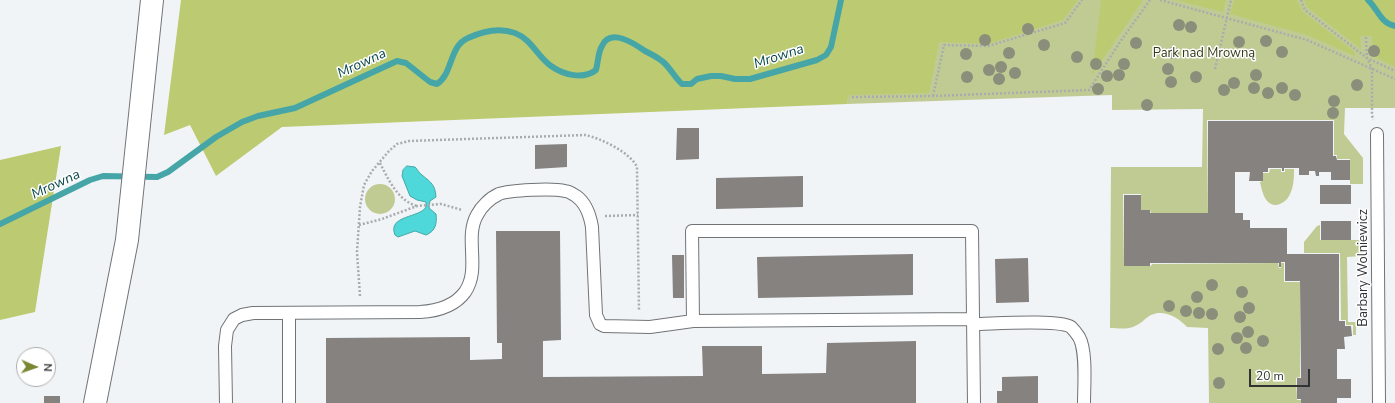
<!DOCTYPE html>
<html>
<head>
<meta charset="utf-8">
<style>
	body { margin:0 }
	#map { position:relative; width:1395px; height:403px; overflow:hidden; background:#f1f4f7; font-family:"Nunito Sans",sans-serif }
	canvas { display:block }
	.north { position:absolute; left:16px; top:347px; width:40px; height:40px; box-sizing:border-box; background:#fff; border:1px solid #acadad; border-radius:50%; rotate:92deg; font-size:11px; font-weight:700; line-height:16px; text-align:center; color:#303233 }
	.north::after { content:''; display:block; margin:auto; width:14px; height:18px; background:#7c8734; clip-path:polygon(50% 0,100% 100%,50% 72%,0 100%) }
	.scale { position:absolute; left:1249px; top:369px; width:61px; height:18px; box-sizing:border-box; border:2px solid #303233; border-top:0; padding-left:5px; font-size:12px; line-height:14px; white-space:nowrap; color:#303233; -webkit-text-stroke:3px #fff; paint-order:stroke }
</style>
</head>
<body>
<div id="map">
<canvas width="1395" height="403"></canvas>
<div class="north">N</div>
<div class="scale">20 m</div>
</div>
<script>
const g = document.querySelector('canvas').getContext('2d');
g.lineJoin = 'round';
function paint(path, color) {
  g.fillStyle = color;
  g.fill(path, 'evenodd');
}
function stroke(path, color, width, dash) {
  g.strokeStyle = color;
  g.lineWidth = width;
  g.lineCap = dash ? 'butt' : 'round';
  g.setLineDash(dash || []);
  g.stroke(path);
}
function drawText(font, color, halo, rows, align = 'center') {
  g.font = font + ' "Nunito Sans",sans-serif';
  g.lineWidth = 3;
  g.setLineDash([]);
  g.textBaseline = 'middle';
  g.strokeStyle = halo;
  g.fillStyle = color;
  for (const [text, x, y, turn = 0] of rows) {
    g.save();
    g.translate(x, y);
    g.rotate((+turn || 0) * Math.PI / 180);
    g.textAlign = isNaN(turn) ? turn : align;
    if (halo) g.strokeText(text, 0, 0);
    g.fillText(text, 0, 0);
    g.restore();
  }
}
const green = new Path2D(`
	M900,0H1395V108H1345L1344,134L1363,158V184H1350V159H1337V155H1334V120H1207L1208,213H1151L1150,210H1141V194H1123L1124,266H1151L1152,264L1278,263L1279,268H1281V263H1284V282H1300V377L1296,378L1297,400H1301V403H1209L1208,328L1187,327C1178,317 1164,309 1151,315C1145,318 1141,324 1135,326C1128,330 1118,328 1110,328L1111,167H1202L1203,109L1112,110V95L847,104L858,23Z
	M1270,169H1281V172H1285V169H1294C1294,178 1294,187 1289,196C1287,200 1284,202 1280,204C1266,209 1262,192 1260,182L1263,181V173H1269Z
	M365 199a15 15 0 1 1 30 0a15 15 0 1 1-30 0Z
	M1320,225V240H1363V256L1347,257L1348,322H1356V335H1353V325H1346V320H1341L1340,253H1304V242L1317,226Z`);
const forest = new Path2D(`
	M181,0H1078L1063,20L988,44L939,42L929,93L849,95L847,104L282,127L216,176L190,125L164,135Z
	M1101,0H1143L1092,75Z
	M1175,0H1226L1223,12Z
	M1234,0H1297L1303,12L1355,52V56L1307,35L1230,14Z
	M1304,0H1395V67L1373,56L1372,36H1360L1361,49L1307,7Z
	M61,146L35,312L0,320V160Z`);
const water = new Path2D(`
	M407,166L415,167C418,170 419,173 422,175C432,183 435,185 436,197L430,201L429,208L436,214C437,223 436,231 426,235L415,231L398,237L395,235C387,215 420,218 426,207V202L417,200L410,196L402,176L403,170Z`);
const stream = new Path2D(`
	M1368,0C1378,9 1381,24 1395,26
	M0,224L90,180L103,176L157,177L168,172L216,137L242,122L258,116L295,108L397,61L406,63L430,82L437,84C453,74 449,46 468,38C483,31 499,27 515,33C531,39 538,57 551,66C564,75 583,80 596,70C598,63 598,52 602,46C610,27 635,44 645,51C651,54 657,57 662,61C670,67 674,77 682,84H691L697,79L711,76H721L735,79H750L817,60L826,55L831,47L841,0`);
const building = new Path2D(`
	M1208,121H1333V156H1336L1337,160H1350V180H1331V172H1319V176H1316L1315,171H1309V175H1299V168H1284V171H1282V168H1268V172H1263V181H1249L1250,172H1235V213H1243V220H1250V228H1287V254H1339V321H1345V326H1351L1352,336L1344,337L1345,349H1337V379H1351V398H1337V403H1301V399H1297V378H1301L1300,281H1285V262H1281V267H1279V263H1150V266H1124V195H1141V210H1150V213H1208Z
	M677,128H699V159L676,160Z
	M567,144V167L535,169V145Z
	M803,176V207L716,209V178Z
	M1320,185H1351V204H1320Z
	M1321,221H1351V240H1321Z
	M496,231H560L561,340L543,341V377L703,376L702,346H762V374L826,373L827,343L916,341V403H326V338L470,337V360L502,359V343H497Z
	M913,254V295L758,298L757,257Z
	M672,255H684V298H673Z
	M1028,258L1029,302L996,303L995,259Z
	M1038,376V403H997V391H1002V377Z
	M44,396H60V403H44Z`);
const path = new Path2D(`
	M1160,0L1307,40L1395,79
	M1301,0L1305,10L1367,58L1395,71
	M1366,37L1367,58L1372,68V115L1373,120
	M1215,69L1231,0
	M933,96L944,45L988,46L1065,23L1082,0
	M852,97L933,96L1089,90L1120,42L1150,0
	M380,163C388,179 398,201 417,206
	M605,216L638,215
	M359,225L382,219L417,206L441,204L462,210
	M360,296L357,252L360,207L364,185L372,171L389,151L397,144L409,141L585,135C600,138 630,152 637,167L639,311`);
const service = new Path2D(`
	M1377,134L1379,403
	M693,321L692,231H972L974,403
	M973,324C991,324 1058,319 1071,327C1073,329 1077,334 1079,337C1087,351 1084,386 1084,403
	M226,403L225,346L227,330L234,319L242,315L253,313L420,312C437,311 454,307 465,292C481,269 464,238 477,215C481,207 490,198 499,194C510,190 553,188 565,191C568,191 573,194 576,196C586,203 590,215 592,227L596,315L600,324L604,326L650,327L693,321L973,319
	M289,403V313`);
const tertiary = new Path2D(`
	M95,403L127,240L152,0`);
const trees = [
	[1179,25],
	[1191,27],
	[1028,29],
	[985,40],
	[1266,41],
	[1239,42],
	[1136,43],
	[1044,45],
	[1374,51],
	[1282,52],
	[1009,53],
	[1173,53],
	[966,54],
	[1077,57],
	[1096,64],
	[1124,64],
	[1001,67],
	[1168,69],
	[989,70],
	[1015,73],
	[1119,75],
	[1256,75],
	[1107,76],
	[967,77],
	[1196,77],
	[999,79],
	[1171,82],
	[1234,83],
	[1357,85],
	[1254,88],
	[1282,88],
	[1098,89],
	[1224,90],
	[1268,93],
	[1295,95],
	[1334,101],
	[1147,105],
	[1333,113],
	[1212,285],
	[1242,292],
	[1197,297],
	[1169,306],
	[1249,308],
	[1186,311],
	[1199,313],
	[1212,314],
	[1240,317],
	[1248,332],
	[1237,338],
	[1263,341],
	[1246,348],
	[1218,349],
	[1219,383]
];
const parkNames = [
	["Park nad Mrowną",1204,54]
];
const streetNames = [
	["Barbary Wolniewicz",1364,268,-90]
];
const waterNames = [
	["Mrowna",779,57,-18],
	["Mrowna",362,64,-25],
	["Mrowna",56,185,-25]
];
paint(green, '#c0cb93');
paint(forest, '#bccb71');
paint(water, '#4fd8d9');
stroke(water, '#46a6a7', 1);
stroke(stream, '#46a6a7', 6);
paint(building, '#858280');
stroke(service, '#717477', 14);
stroke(tertiary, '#717477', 24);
stroke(path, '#a9acae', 2.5, [2, 2]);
stroke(service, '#fff', 12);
stroke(tertiary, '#fff', 22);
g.fillStyle = '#8a8e7b';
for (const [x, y] of trees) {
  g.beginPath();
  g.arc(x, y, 6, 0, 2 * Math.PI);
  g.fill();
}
drawText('13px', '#353b15', '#fff', parkNames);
drawText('13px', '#303233', '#fff', streetNames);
drawText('italic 14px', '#0a4849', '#fff', waterNames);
</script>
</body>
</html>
